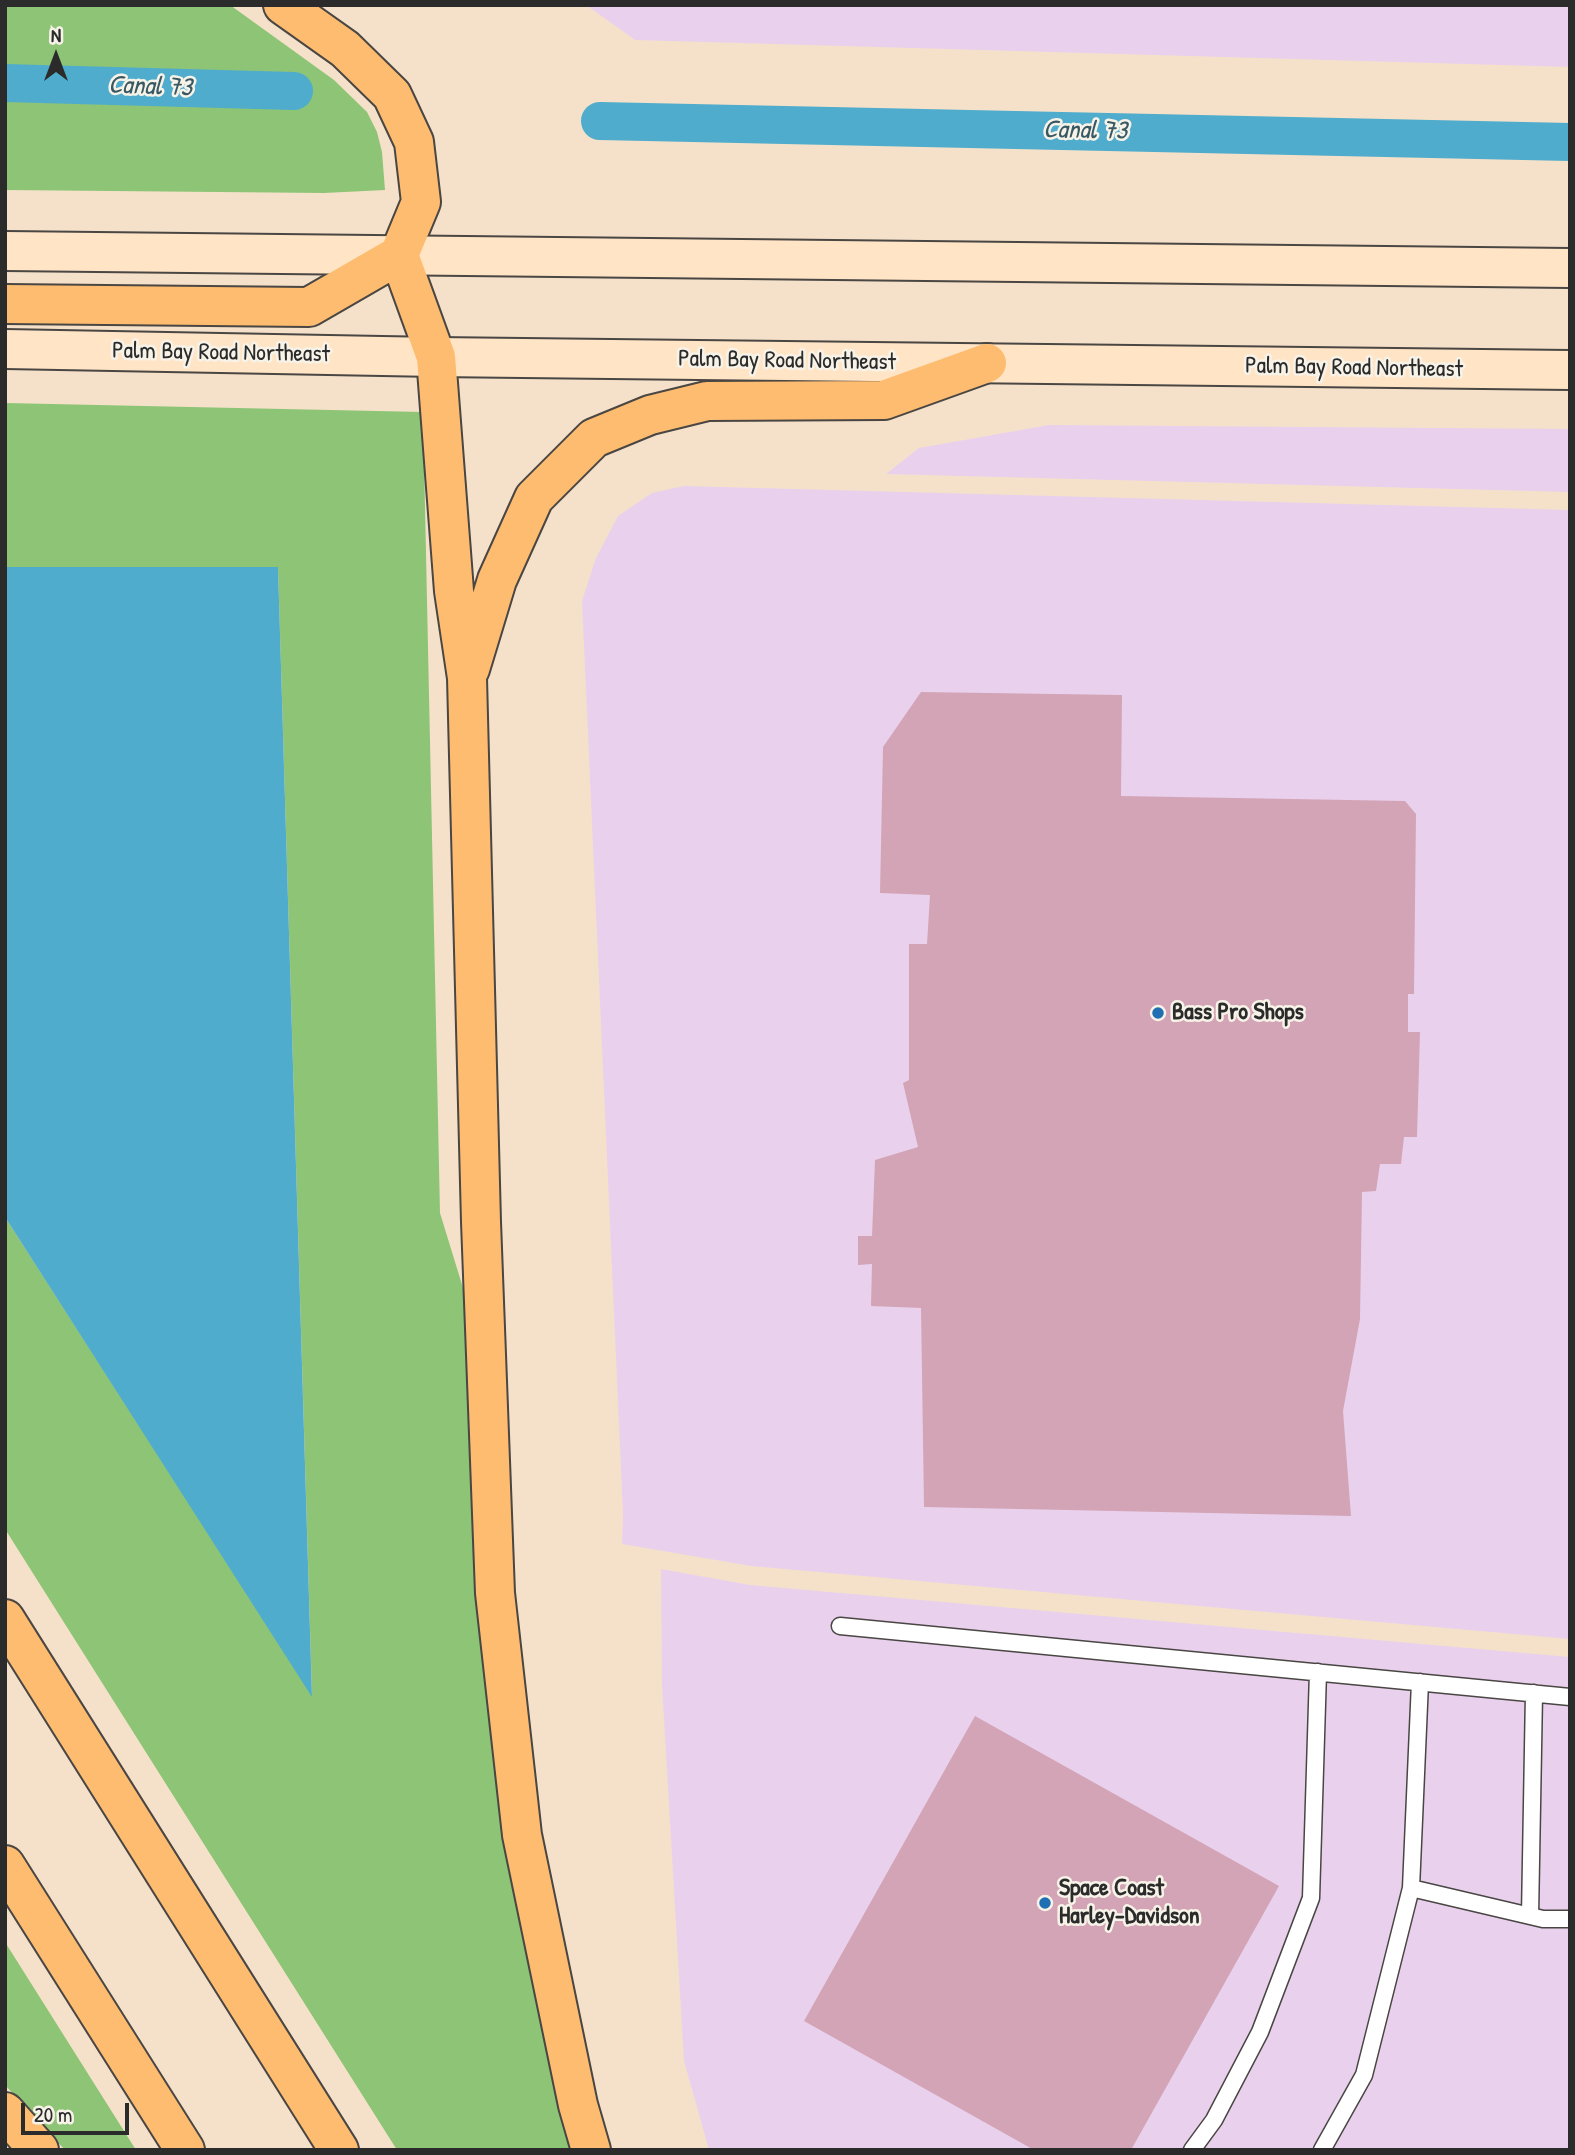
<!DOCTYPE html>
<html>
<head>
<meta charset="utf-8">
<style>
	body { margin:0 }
	#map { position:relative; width:1575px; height:2155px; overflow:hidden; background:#f5e1c9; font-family:"Patrick Hand",sans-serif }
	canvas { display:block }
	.frame { position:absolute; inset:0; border:7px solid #2b2b2b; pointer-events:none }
	.north { position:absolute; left:21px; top:21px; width:70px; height:70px; -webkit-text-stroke:5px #f7f3e8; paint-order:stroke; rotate:0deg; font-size:19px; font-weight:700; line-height:28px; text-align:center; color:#2b2b2b }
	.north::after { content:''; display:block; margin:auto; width:24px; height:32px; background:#2b2b2b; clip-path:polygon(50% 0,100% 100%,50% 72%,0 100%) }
	.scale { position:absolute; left:21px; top:2103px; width:108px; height:32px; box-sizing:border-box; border:4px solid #2b2b2b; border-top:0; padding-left:9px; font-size:21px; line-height:24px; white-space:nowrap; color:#2b2b2b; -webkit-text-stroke:5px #f7f3e8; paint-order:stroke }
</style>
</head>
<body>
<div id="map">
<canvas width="1575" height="2155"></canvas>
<div class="frame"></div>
<div class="north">N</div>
<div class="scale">20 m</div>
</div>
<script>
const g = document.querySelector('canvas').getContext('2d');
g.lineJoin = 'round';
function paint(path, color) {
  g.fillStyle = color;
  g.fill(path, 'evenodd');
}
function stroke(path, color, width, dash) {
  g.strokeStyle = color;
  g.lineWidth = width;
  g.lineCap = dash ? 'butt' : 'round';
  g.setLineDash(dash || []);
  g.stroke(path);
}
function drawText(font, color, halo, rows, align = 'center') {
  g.font = font + ' "Patrick Hand",sans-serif';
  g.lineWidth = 5;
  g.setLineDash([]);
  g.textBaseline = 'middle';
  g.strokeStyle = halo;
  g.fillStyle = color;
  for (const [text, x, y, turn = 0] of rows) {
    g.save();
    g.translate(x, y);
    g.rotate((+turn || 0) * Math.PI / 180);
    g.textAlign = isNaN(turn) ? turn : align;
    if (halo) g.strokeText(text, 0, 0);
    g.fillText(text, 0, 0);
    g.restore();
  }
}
const built = new Path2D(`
	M586,5H1570V67L635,40Z
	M1049,425L1570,429V492L886,474L919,448Z
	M684,486L1570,510V1639L751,1566L622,1544L623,1514L582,601L596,558L618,516L652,493Z
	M661,1569L750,1585L1570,1657V2150H709L684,2061L662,1685Z`);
const green = new Path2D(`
	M5,5H230L334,80L367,112L377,132L382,152L385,190L324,193L5,190Z
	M5,403L423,412L440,1213L471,1314L578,2150H397L5,1529V1217L312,1695L278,567H5Z
	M5,1942L136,2150H65L5,2085Z`);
const water = new Path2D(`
	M5,567H278L312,1697L5,1217Z`);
const canal = new Path2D(`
	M5,83L294,91
	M600,121L1570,142`);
const building = new Path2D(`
	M921,692L1122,695L1121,796L1405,801L1416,814L1414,994H1408V1032H1420L1417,1137H1404L1401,1164H1380L1376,1191L1362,1192L1360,1319L1343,1411L1351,1516L924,1507L921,1308L871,1306L872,1264L858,1265V1236H872L875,1160L918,1147L903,1083L909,1080V944H927L930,895L880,893L883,747Z
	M975,1716L1279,1886L1131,2150H1034L804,2021Z`);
const service = new Path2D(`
	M840,1626L1570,1697
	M1411,1888L1420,1682
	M1530,1916L1534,1693
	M1192,2150L1214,2120L1260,2032L1311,1898L1318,1672
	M1322,2150L1364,2075L1411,1888L1543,1919H1570`);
const secondary = new Path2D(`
	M5,251L1570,268
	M5,349L436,357L1570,370`);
const motorway = new Path2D(`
	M399,255L436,357L454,591L467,678L481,1222L495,1593L522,1835L578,2105L591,2150
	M5,304L309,307L399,255L421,202L414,142L392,95L345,49L283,5
	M470,669L497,580L534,498L594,438L650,415L707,401L884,400L987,363
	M5,1619L339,2150
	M5,1865L185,2150
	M5,2112L39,2150`);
const markers = [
	[1158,1013,7,"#1f6fb2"],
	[1045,1903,7,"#1f6fb2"]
];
const streetNames = [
	["Palm Bay Road Northeast",221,353,1],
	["Palm Bay Road Northeast",787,361,1],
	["Palm Bay Road Northeast",1354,368,1]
];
const poiNames = [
	["Bass Pro Shops",1172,1013],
	["Space Coast",1059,1889],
	["Harley-Davidson",1059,1917]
];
const waterNames = [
	["Canal 73",150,87,2],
	["Canal 73",1085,131,1]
];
paint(built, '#e9d1ed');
paint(green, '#8dc476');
paint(water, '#4faccd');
stroke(canal, '#4faccd', 38);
paint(building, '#d3a4b6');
stroke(service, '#494643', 19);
stroke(secondary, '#494643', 42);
stroke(motorway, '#494643', 42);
stroke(service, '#fff', 16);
stroke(secondary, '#ffe4c6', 38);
stroke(motorway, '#febc70', 38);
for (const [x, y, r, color] of markers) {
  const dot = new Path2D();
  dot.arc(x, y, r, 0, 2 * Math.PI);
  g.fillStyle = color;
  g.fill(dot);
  stroke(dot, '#f7f3e8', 2.5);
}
drawText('24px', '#2b2b2b', '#f7f3e8', streetNames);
drawText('bold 24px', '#2b2b2b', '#f7f3e8', poiNames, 'left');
drawText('italic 26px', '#385864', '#f7f3e8', waterNames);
</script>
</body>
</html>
